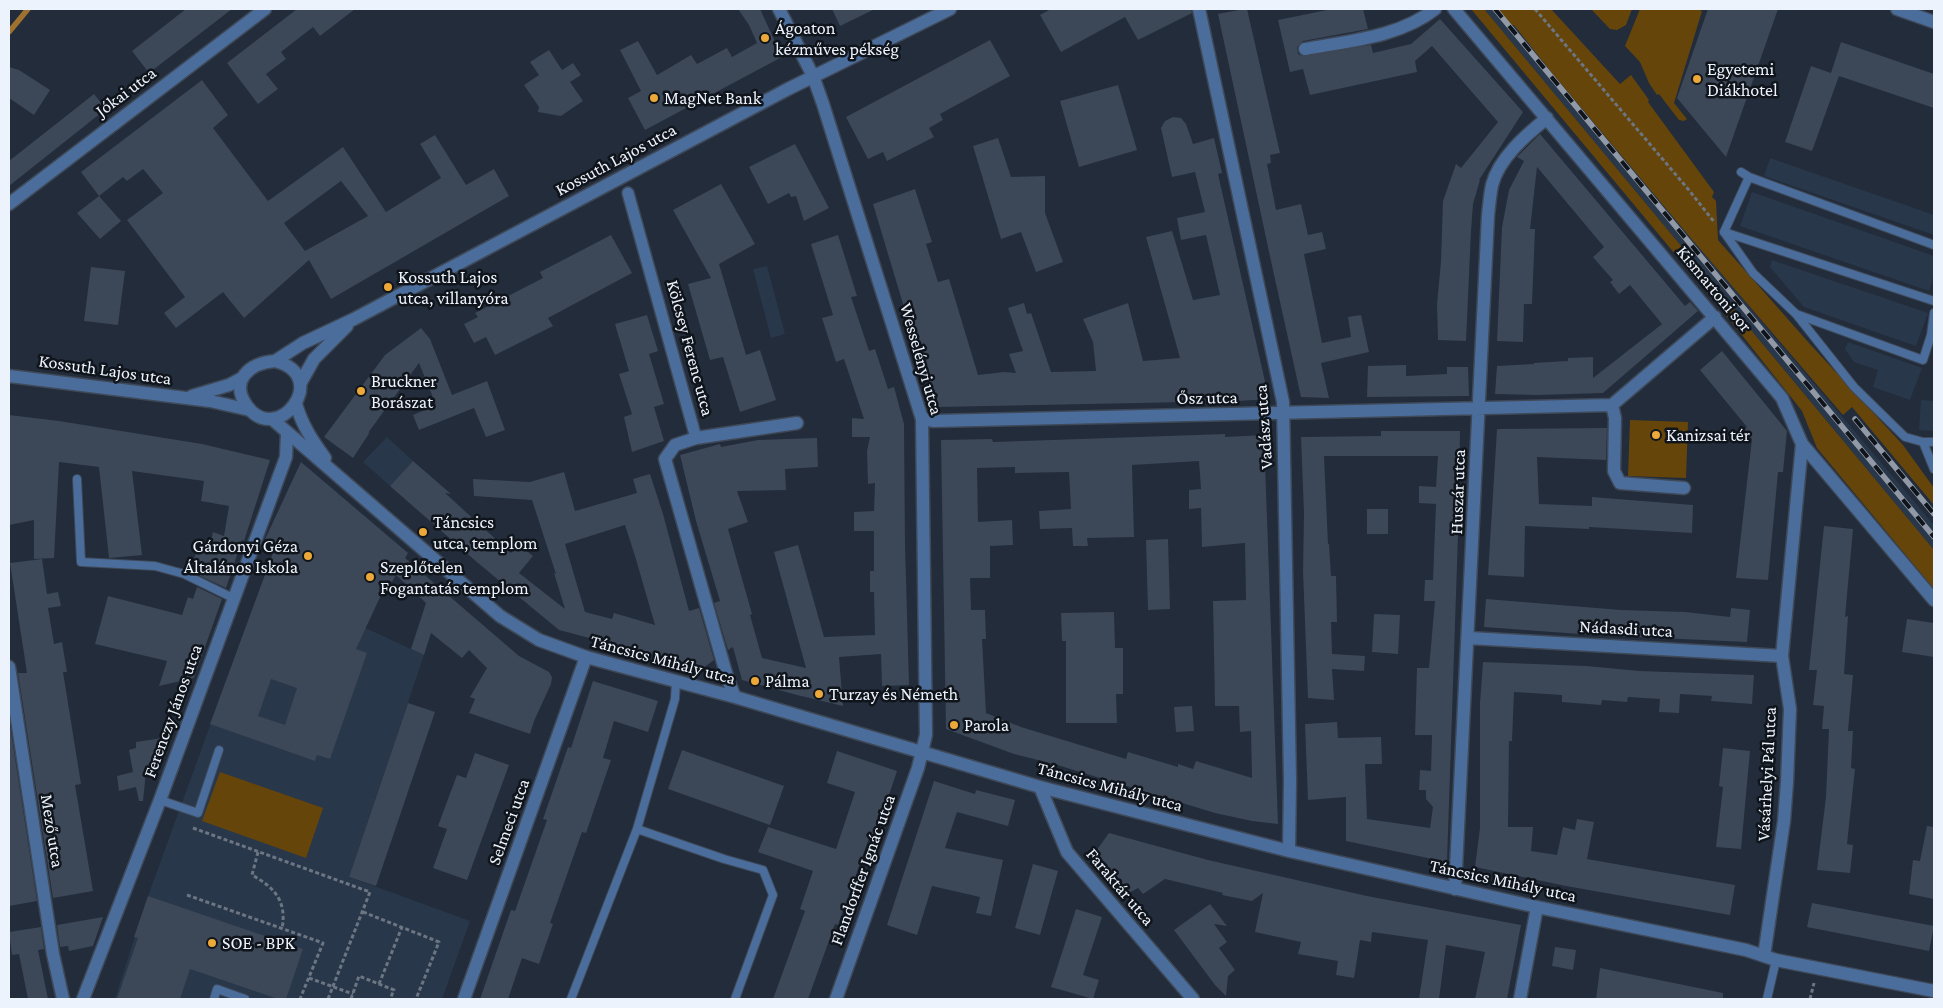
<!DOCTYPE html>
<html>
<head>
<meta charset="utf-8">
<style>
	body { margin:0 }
	#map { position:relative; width:1943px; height:1008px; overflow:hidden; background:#222c3b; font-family:"Crimson Pro",serif }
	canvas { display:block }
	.frame { position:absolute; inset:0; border:10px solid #ecf3fd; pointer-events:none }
</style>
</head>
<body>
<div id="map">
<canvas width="1943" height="1008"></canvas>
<div class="frame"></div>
</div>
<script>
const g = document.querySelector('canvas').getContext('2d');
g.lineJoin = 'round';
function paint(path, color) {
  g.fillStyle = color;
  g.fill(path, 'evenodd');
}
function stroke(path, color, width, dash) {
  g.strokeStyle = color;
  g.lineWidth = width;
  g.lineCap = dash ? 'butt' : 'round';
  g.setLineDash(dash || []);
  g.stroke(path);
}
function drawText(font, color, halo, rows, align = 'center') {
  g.font = font + ' "Crimson Pro",serif';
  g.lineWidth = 5;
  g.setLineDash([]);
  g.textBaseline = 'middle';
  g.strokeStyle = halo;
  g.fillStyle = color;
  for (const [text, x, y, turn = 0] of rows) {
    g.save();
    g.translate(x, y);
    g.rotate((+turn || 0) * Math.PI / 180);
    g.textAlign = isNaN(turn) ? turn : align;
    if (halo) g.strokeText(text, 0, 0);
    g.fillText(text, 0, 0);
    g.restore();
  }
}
const built = new Path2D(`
	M1484,9H1498L1511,25H1514L1552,73L1689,236L1934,525V550Z
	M1770,158L1934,215V235L1764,176Z
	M1752,192L1934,256V275L1929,291L1740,226Z
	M1772,260L1928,313L1916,346L1804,307L1770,267Z
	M767,266L785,334L771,338L753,269Z
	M1848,342L1922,368L1910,400L1873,387L1878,370L1854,362L1845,349Z
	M1921,400L1934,401V431L1919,430Z
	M387,437L413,461L390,486L363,462Z
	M301,462L333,613L424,655L349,877L470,921L442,999H115L148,896L273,553L261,548Z`);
const green = new Path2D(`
	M1471,9H1484L1934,550V589L1817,448L1802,411L1730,320Z
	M1498,9H1551L1620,84L1631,75L1649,100L1648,102L1714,192L1712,197L1716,201L1718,240L1809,343L1903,445L1934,488V505L1852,407L1843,415L1689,236L1552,73L1514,25H1511Z
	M1591,9H1632L1626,25L1617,30L1610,29Z
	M1640,9H1697L1702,11L1674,103L1687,119L1684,121L1679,120L1659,94L1657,95L1649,83L1640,62L1625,46Z
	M1630,420L1688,422L1686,478L1628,476Z
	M220,772L323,808L306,858L202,821Z`);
const stream = new Path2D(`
	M9,32L28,9`);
const building = new Path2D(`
	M186,9H232L149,73L132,51Z
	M297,9H355L320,36L313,27L281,52L286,59L266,74L278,89L258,104L227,63Z
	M738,9H760L782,57L645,130L628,98L641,91L620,50L638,41L657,75L691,55L697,64L727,48L732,57L757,43L749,25Z
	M832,9H875L840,26Z
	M1051,9H1191L1192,13L1138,40L1125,17L1061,52L1040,15Z
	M1244,9H1247L1280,153L1270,155L1271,163L1267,164L1276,210L1301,204L1308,235L1322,232L1326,249L1304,254L1322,343L1351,337L1348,317L1361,315L1369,352L1321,363L1329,398L1301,397L1271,261L1218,14Z
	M1332,9H1363L1368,29L1303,41L1297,47L1298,54L1302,56L1371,45L1373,53L1411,44L1440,19L1523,112L1479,180H1480L1473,204L1471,231L1466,341L1438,340L1437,304L1441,261L1443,201L1456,164L1461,168L1498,122L1432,46L1415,61L1417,72L1310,95L1303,69L1290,72L1278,20Z
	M1708,9H1778L1726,157L1677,98Z
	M990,40L1010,76L940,114L943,120L929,128L934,137L887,161L883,152L868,159L846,117Z
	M1841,42L1934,74V108L1836,75L1839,76L1812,151L1785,142L1811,66L1831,73Z
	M549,50L562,70L573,63L581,75L570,82L583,101L561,116L538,112L539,107L524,85L539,75L530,62Z
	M9,67L19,70L50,90L34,115L9,98Z
	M202,80L228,115L213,128L268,201L343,147L386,212L441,178L420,144L435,135L466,185L494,169L509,196L331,299L309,260L244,318L223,292L176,328L164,313L185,297L127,220L163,193L143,169L127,181L123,177L99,196L81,172ZM341,181L368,216L305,251L284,223Z
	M1118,85L1137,150L1079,167L1060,101Z
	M94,94L106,109L9,186V161Z
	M1173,117L1181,118L1186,124L1193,144L1214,138L1222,173L1218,174L1269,399L1238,401L938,407L925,377L873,204L915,189L932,242L926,244L938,282L949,279L978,375L1004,372L1016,373L1009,354L1023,351L1008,308L1024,303L1027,314L1031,313L1051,372L1096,371L1093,342L1083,319L1128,303L1143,361L1180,358L1146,237L1172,231L1193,300L1220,295L1206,235L1181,240L1177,218L1205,212L1195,172L1172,177L1161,128L1165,121Z
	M1540,134L1685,306L1690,302L1698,311L1603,393L1538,395L1495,394L1497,366L1534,364V363L1568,361V358L1593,357V378L1662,324L1630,285L1619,294L1610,282L1613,280L1593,257L1604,247L1537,167L1530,229H1535L1532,304H1524L1523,342L1497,341L1502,227L1509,190L1524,161L1517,157Z
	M998,138L1011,177L1045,176V213L1063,262L1036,272L1021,232L1001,239L973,146Z
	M795,144L829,208L804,221L796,196L791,197L789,193L768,204L749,167Z
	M721,184L755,244L719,264L746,355L760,350L776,400L740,412L723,357L710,360L688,284L711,278L673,210Z
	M99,196L121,221L100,239L77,213Z
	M611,235L632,273L548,318L553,326L495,355L486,337L474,343L464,324L478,317L475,313L543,278L540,272Z
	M838,235L857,296L851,297L869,351L875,349L888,389L894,387L904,424L905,544L909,685L882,686L881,654L839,657L843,706L797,695L742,680L733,647L728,650L714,603L720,601L696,521L680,455L720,444L721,447L758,440L817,438L818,467L785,469L786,490L737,491L748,522L728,529L752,614L750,615L762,658L806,668L774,552L798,545L824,637L875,635L874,592H870V571H874V531H854V512L874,511L875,483L868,484L867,451L870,437H852V418L864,419L844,359L836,362L822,318L833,315L811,244Z
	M91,267L125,271L118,325L84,321Z
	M647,315L658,351L649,354L664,404L654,407L664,441L632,452L624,417L632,414L619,374L629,371L615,324Z
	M421,328L430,339L452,395L487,381L505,430L486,437L474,408L419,430L413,415L436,405L419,363L368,433L370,432L353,458L324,437L385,355Z
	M1722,351L1787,431L1783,472H1778L1768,580L1736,578L1752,439L1744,430L1747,427L1700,370Z
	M1406,365V376L1447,374V367H1468L1469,396L1367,397L1368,366Z
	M9,415L59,421L202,444L270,460L244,541L242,540L226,588L200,576L202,568L192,565L200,540L210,544L213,532L224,536L229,506L201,501L204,481L132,471L142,555L109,558L99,467L59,462L54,558L34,559V520L9,525Z
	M1607,428L1606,460L1537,457L1539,504L1592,506V497L1693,505L1692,533L1589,527V529L1525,526L1524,577L1488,575L1497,429Z
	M1381,431H1460L1459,505L1447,862L1346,841V797L1308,800L1305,724L1337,722L1338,738L1381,737L1382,764H1365L1367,819L1430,828L1433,807L1426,799V790H1419L1420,770L1431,771L1432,735H1415L1417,668H1429L1435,601H1424L1425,580H1433L1436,504L1419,503V486L1436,487L1438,456H1324L1328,544H1329L1331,576H1336L1337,622H1331L1332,654L1365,656L1364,671L1332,669L1334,700L1308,698L1303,571L1304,514L1301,437L1381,436Z
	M1225,434V437L1264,435L1278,824L1252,821L1215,813L1054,764L1014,754L946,729L941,440L992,439L993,442ZM1199,461L1201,489L1189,490V509L1201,508L1202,547L1245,543L1246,600L1213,601L1215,706H1239L1240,732L1251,731L1252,778L1196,761L1193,769L1178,764V767L1128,752L1126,759L1021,727L986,713L982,639H986L985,610H971L970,578H990V546L1013,545L1012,520L978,522L977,468L1015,467V473L1069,472L1071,509L1039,511L1040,529L1072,528L1073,546H1088L1087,538L1134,537L1132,465Z
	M413,461L451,494L445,493L511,553L518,544L533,556L519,573L565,609L554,573L556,574L532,500L474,496L473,479L530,482L564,472L575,511L637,493L633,479L650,474L663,514L689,611L699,608L714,660L703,668L559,630L478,563L390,486ZM625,525L635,556L655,625L614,613L612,619L585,612L565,544Z
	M301,462L408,553L405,558L519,656L549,672L552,677L551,684L534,721L530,734L469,713L475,699L470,697L487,668L469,650L462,658L431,633L424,655L411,649L426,603L396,575L392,582L388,580L356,649L367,653L330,759L317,755L315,761L210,724L273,553L261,548ZM271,679L297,688L285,725L258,716Z
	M1367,509H1388V534H1367Z
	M1824,526L1853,529L1845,617L1848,616L1844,674L1853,675L1848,731H1853L1851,768L1855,769L1847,844L1853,845L1850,873L1817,870L1826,797L1829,729H1822L1824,706L1813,705L1817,670H1809Z
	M1168,539L1170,609L1148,610L1146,540Z
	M42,559L47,594L58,592L61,606L48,608L54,644L62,642L67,672H63L81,784L75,785L93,891L53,898L18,673H27L10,563Z
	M197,587L222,599L194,678L159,686L167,661L95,644L108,596L182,615L188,597L193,599Z
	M1486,599L1621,610L1685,612L1730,617L1731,608L1750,610L1747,642L1594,635L1484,627Z
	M1114,612L1115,648H1123V694H1116L1117,723H1066V641H1062L1061,613Z
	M1374,614L1400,615L1398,654L1372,652Z
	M1907,619L1934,623V657L1902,652Z
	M1483,662L1586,666L1640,671L1754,675L1752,704L1711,701L1712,696L1680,694L1679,713L1659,712L1660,699L1628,697L1627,702L1602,700L1601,705L1562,702V695L1514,692L1512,741H1509L1508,827H1533L1531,851L1557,855L1563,827L1575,830L1577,819L1594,822L1587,859L1735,885L1730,915L1566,886L1475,867L1480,828V703Z
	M593,681L658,701L648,732L614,721L603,758L611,760L586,833L582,832L550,923L553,924L539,964L522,958L508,999H480L511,910L515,911L547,820L543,819L568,747L571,748Z
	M408,703L435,712L376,886L349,877Z
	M1192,706L1194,731L1176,732L1174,707Z
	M9,719L37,901L9,906Z
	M169,737L157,771L146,772L143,801H139L136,787L119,791L117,776L133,772L129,750L136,748V742Z
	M1723,748L1750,751L1741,849L1716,847L1723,787L1719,786Z
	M682,750L784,786L770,825L668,789Z
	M837,751L897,771L874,840L869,838L838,925L835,924L808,999H773L805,911L800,909L813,871L758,852L768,827L836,849L855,792L827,783Z
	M475,753L509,765L467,880L433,868L447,829L438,826L457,775L466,778Z
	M934,781L975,794L976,790L1015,800L1008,826L957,812L945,848L1003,860L991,916L976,913L980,897L932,886L917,935L887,925Z
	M1927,826L1934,827V899L1909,894L1913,860L1920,861Z
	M1109,833L1208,860L1367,896L1521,925L1507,999H1475L1485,952L1446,945L1439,999H1419L1428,940L1372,932L1371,942L1360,940L1354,978L1336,975L1338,961L1298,954L1301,942L1255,932L1263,893L1252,901L1222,895L1223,893L1165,879L1143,894L1138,888L1127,894L1096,851Z
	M1033,864L1058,871L1040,935L1015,928Z
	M148,896L303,949L286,999H278L190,969L180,999H117L138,938L134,937Z
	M1812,903L1934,926L1929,951L1807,927Z
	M1210,904L1227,926L1214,924L1227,942L1219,948L1235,970L1228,976L1226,996L1215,985L1174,930Z
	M1076,909L1102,917L1083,975L1099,980L1093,999L1051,987Z
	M103,917L93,946L69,951L68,946L60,947L57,925Z
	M41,927L44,949L38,950L48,999H28L19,954L12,955L9,932Z
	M1555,947L1576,950L1573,970L1552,966Z
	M1600,968L1723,993V999H1596Z`);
const path = new Path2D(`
	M1535,9L1688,189L1715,223
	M193,828L370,892L328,999
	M258,852L252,875C275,888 287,901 282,929
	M187,895L323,943L300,999
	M363,912L439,942L416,999
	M309,978L353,994
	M379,984L402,927
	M351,999L359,976L394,990L390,999
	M1810,999L1814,983`);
const service = new Path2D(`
	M1741,172L1749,177L1934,245
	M1724,232L1753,273L1796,314L1854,387L1905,437L1923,442
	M1724,232L1934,301
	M1724,232L1749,177
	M1796,314L1923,360L1931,335L1934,313
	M1934,442H1923L1934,469
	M77,479L81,562L155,566L184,574L233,598
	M160,800L198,813L219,750
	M637,829L724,859L763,870L773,895L735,999
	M214,999L217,989L245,999
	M571,999L637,829L675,699L676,681
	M1767,999L1776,960`);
const pedestrian = new Path2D(`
	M628,193L696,438`);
const minor = new Path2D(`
	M779,9L813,76L823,104L922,419L926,735L918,768L836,999
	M1199,9L1283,402L1290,781L1289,851
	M1454,9L1782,398L1802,444L1934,600
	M1897,9L1934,22
	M1305,49C1348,41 1400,37 1435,9
	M9,204L265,9
	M9,376L210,401L250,410
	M192,396L229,385L242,378
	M1612,405L1615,418L1614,471L1620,483L1684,488
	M1612,405L1715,317
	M922,419L934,421L1612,405
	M1469,638L1782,656
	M586,657L735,697L1040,787L1289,851L1537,907L1746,950L1776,960L1934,991
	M9,667L53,954L63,999
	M735,697L728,680L665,459L675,445L696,438L797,423
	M1040,787L1067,852L1193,999
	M1455,889L1488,216C1489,206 1490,195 1492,185C1499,158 1526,135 1547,118
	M1764,956L1784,821L1787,782L1790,709L1782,656L1802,444
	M83,999L160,800L286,457L287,434
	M1520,999L1537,907`);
const tertiary = new Path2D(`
	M275,361L303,343L354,319L788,89L950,9
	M275,361C333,376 277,448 247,406C229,381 249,363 275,361Z
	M300,384L314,359L347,326
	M296,404C302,425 312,440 325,458
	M272,419L500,616L539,640L586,657L464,999`);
const rail = new Path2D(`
	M1495,9L1934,537
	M1855,419L1934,514`);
const markers = [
	[765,38,5,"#eca93a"],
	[1697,79,5,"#eca93a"],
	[654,98,5,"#eca93a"],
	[388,287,5,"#eca93a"],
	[361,391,5,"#eca93a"],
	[1656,435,5,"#eca93a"],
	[423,532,5,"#eca93a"],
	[308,556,5,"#eca93a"],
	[370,577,5,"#eca93a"],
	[755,681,5,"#eca93a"],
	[819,694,5,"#eca93a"],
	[954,725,5,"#eca93a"],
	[212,943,5,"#eca93a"]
];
const poiNames = [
	["Ágoaton",775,28],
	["kézműves pékség",775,49],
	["Egyetemi",1707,69],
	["Diákhotel",1707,90],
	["MagNet Bank",664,98],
	["Kossuth Lajos",398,277],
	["utca, villanyóra",398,298],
	["Bruckner",371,381],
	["Borászat",371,402],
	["Kanizsai tér",1666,435],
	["Táncsics",433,522],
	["utca, templom",433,543],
	["Gárdonyi Géza",298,546,"right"],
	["Általános Iskola",298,567,"right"],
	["Szeplőtelen",380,567],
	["Fogantatás templom",380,588],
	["Pálma",765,681],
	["Turzay és Németh",829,694],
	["Parola",964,725],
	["SOE - BPK",222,943]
];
const streetNames = [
	["Jókai utca",126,92,-37],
	["Kossuth Lajos utca",616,160,-28],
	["Kismartoni sor",1714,289,50],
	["Kölcsey Ferenc utca",690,348,75],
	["Wesselényi utca",921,359,74],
	["Kossuth Lajos utca",105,370,8],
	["Ősz utca",1207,398,-1],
	["Vadász utca",1264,427,-94],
	["Huszár utca",1458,492,-88],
	["Nádasdi utca",1626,629,3],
	["Táncsics Mihály utca",663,660,15],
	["Ferenczy János utca",173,711,-70],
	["Vásárhelyi Pál utca",1767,774,-87],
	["Táncsics Mihály utca",1110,787,15],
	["Selmeci utca",509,822,-70],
	["Mező utca",52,831,81],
	["Flandorffer Ignác utca",863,870,-70],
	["Táncsics Mihály utca",1503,881,12],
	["Faraktár utca",1120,887,50]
];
paint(built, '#29374b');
paint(green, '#66450a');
stroke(stream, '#9e722e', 5.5);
paint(building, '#3c4757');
stroke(service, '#3e4856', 10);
stroke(pedestrian, '#3e4856', 14);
stroke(minor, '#3e4856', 15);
stroke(tertiary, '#3e4856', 15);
stroke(path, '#6c7582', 3, [4, 2.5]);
stroke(service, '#4b6d9c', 8);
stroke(pedestrian, '#4b6d9c', 11);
stroke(minor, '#4b6d9c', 12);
stroke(tertiary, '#4b6d9c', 12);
stroke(rail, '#9199a6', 5.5);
stroke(rail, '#10141b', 4, [11]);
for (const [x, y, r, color] of markers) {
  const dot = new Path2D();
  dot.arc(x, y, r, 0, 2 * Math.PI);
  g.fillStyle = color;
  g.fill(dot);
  stroke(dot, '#10141b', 2);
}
drawText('18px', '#ecf3fd', '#10141b', poiNames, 'left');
drawText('18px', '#ecf3fd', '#10141b', streetNames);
</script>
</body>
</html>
